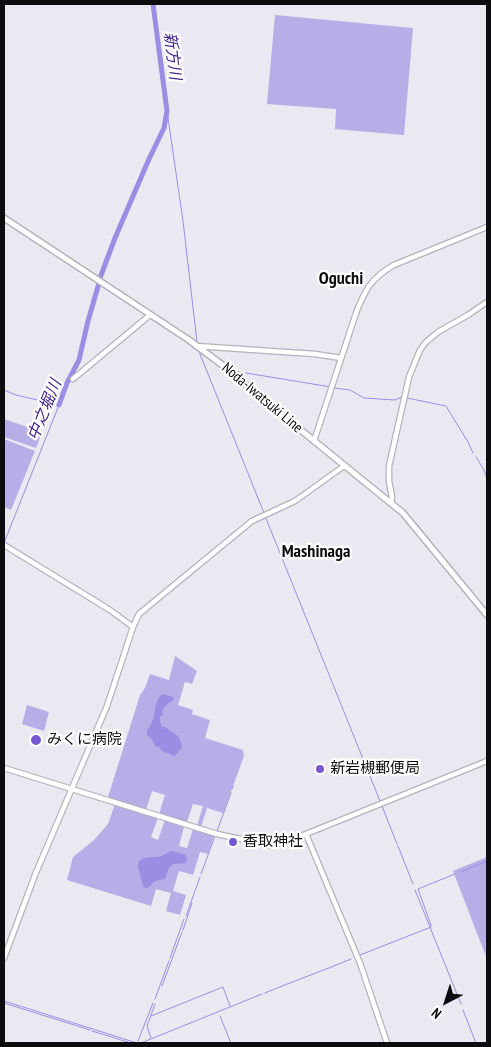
<!DOCTYPE html>
<html>
<head>
<meta charset="utf-8">
<style>
	body { margin:0 }
	#map { position:relative; width:491px; height:1047px; overflow:hidden; background:#eae9f1; font-family:"PT Sans Narrow",sans-serif }
	canvas { display:block }
	.frame { position:absolute; inset:0; border:5px solid #0d0d0f; pointer-events:none }
	.north { position:absolute; left:421px; top:977px; width:50px; height:50px; -webkit-text-stroke:4px #fff; paint-order:stroke; rotate:220deg; font-size:14px; font-weight:700; line-height:20px; text-align:center; color:#0d0d0f }
	.north::after { content:''; display:block; margin:auto; width:18px; height:22px; background:#0d0d0f; clip-path:polygon(50% 0,100% 100%,50% 72%,0 100%) }
</style>
</head>
<body>
<div id="map">
<canvas width="491" height="1047"></canvas>
<div class="frame"></div>
<div class="north">N</div>
</div>
<script>
const g = document.querySelector('canvas').getContext('2d');
g.lineJoin = 'round';
function paint(path, color) {
  g.fillStyle = color;
  g.fill(path, 'evenodd');
}
function stroke(path, color, width, dash) {
  g.strokeStyle = color;
  g.lineWidth = width;
  g.lineCap = dash ? 'butt' : 'round';
  g.setLineDash(dash || []);
  g.stroke(path);
}
function drawText(font, color, halo, rows, align = 'center') {
  g.font = font + ' "PT Sans Narrow","Noto Sans JP",sans-serif';
  g.lineWidth = 4.5;
  g.setLineDash([]);
  g.textBaseline = 'middle';
  g.strokeStyle = halo;
  g.fillStyle = color;
  for (const [text, x, y, turn = 0] of rows) {
    g.save();
    g.translate(x, y);
    g.rotate((+turn || 0) * Math.PI / 180);
    g.textAlign = isNaN(turn) ? turn : align;
    if (halo) g.strokeText(text, 0, 0);
    g.fillText(text, 0, 0);
    g.restore();
  }
}
const green = new Path2D(`
	M275,15L413,28L404,135L335,129L336,109L267,104Z
	M4,419L42,432L36,448L4,437Z
	M4,439L35,451L11,510L4,507Z
	M175,656L197,671L192,684L185,682L178,705L193,710L192,714L210,720L205,738L243,750L244,756L223,813L207,808L201,827L197,826L203,806L193,804L187,822L159,814L165,795L152,791L146,810L108,797L140,695L145,688L150,674L169,680Z
	M27,705L49,712L44,731L22,724Z
	M115,804L158,818L151,837L158,840L165,820L184,827L179,846L187,848L193,829L214,836L208,854L200,852L193,875L179,871L173,891L186,895L180,915L166,911L171,893L156,889L151,906L67,880L73,857L94,840L108,824Z
	M487,857V959L453,871Z`);
const water = new Path2D(`
	M163,694L173,697L174,699L170,703L169,702L163,709L162,716H160V722L162,727H165L178,736L182,745L181,749L179,750V751L178,752L176,755L173,756L168,753L163,752L159,747H156L151,738L147,735V730C149,727 151,725 152,722C157,713 153,700 163,694Z
	M171,851L186,855L187,859L185,863L173,864L169,868L165,879L155,881L149,887L145,888L143,886C142,881 140,876 139,871C134,853 152,859 161,856C164,855 168,852 171,851Z`);
const stream = new Path2D(`
	M167,111L183,221L197,342
	M204,348L211,353
	M198,349L264,513
	M232,369L234,371L331,387
	M334,388L350,390L364,398L395,400L402,397
	M4,390L16,395L55,404
	M407,398L446,406L468,442L473,453
	M476,457L484,470L487,479
	M265,516L380,801
	M4,543L59,405H57
	M232,789L233,786
	M382,806L397,844
	M217,831L231,793
	M398,846L413,884
	M461,872L487,861
	M201,874L215,836
	M415,890L461,1004
	M186,916L200,877
	M183,930L192,903
	M360,955L431,927V925L418,889L455,874
	M170,958L184,919
	M162,986L182,932
	M265,993C293,981 323,971 351,959
	M155,999L169,961
	M4,1001L137,1043
	M4,1003L90,1030
	M463,1010L476,1043
	M151,1016L223,987L230,1006
	M220,1016L231,1043
	M92,1031L131,1043
	M151,1038L147,1026L155,1004
	M138,1041L153,1003
	M141,1043L262,994`);
const river = new Path2D(`
	M100,278L115,238L149,159L164,128L167,111L153,4
	M59,405L67,383L79,360L88,321L99,283`);
const secondary = new Path2D(`
	M196,346L315,354L341,358
	M73,379L150,315
	M314,441L356,313C365,290 371,278 394,265L487,227
	M391,503L392,497L389,481V466L409,377L420,350L426,342L438,332L468,315L487,302
	M4,545L110,610L133,627
	M4,768L217,834L269,845L278,844L306,834L487,761
	M306,834L360,963L387,1043
	M4,958L35,875L107,706L133,627L139,614L252,521L295,501L344,466`);
const primary = new Path2D(`
	M4,218L189,340L225,367L270,405L403,513L487,615`);
const markers = [
	[36,740,6,"#7658d2"],
	[320,769,5,"#7658d2"],
	[233,842,5,"#7658d2"]
];
const streetNames = [
	["Noda-Iwatsuki Line",262,398,40]
];
const poiNames = [
	["みくに病院",47,740],
	["新岩槻郵便局",330,769],
	["香取神社",243,842]
];
const waterNames = [
	["新方川",172,56,83],
	["中之堀川",45,410,-68]
];
const quarterNames = [
	["Oguchi",341,279],
	["Mashinaga",316,552]
];
paint(green, '#b6aee6');
paint(water, '#9b8ce4');
stroke(stream, '#9b8ce4', 1);
stroke(river, '#9b8ce4', 5);
stroke(secondary, '#b4b3bb', 7);
stroke(primary, '#b4b3bb', 8);
stroke(secondary, '#fff', 4.5);
stroke(primary, '#fff', 5);
for (const [x, y, r, color] of markers) {
  const dot = new Path2D();
  dot.arc(x, y, r, 0, 2 * Math.PI);
  g.fillStyle = color;
  g.fill(dot);
  stroke(dot, '#fff', 2);
}
drawText('15px', '#0d0d0f', '#fff', streetNames);
drawText('15px', '#0d0d0f', '#fff', poiNames, 'left');
drawText('italic 16px', '#44248b', '#fff', waterNames);
drawText('bold 18px', '#0d0d0f', '#fff', quarterNames);
</script>
</body>
</html>
